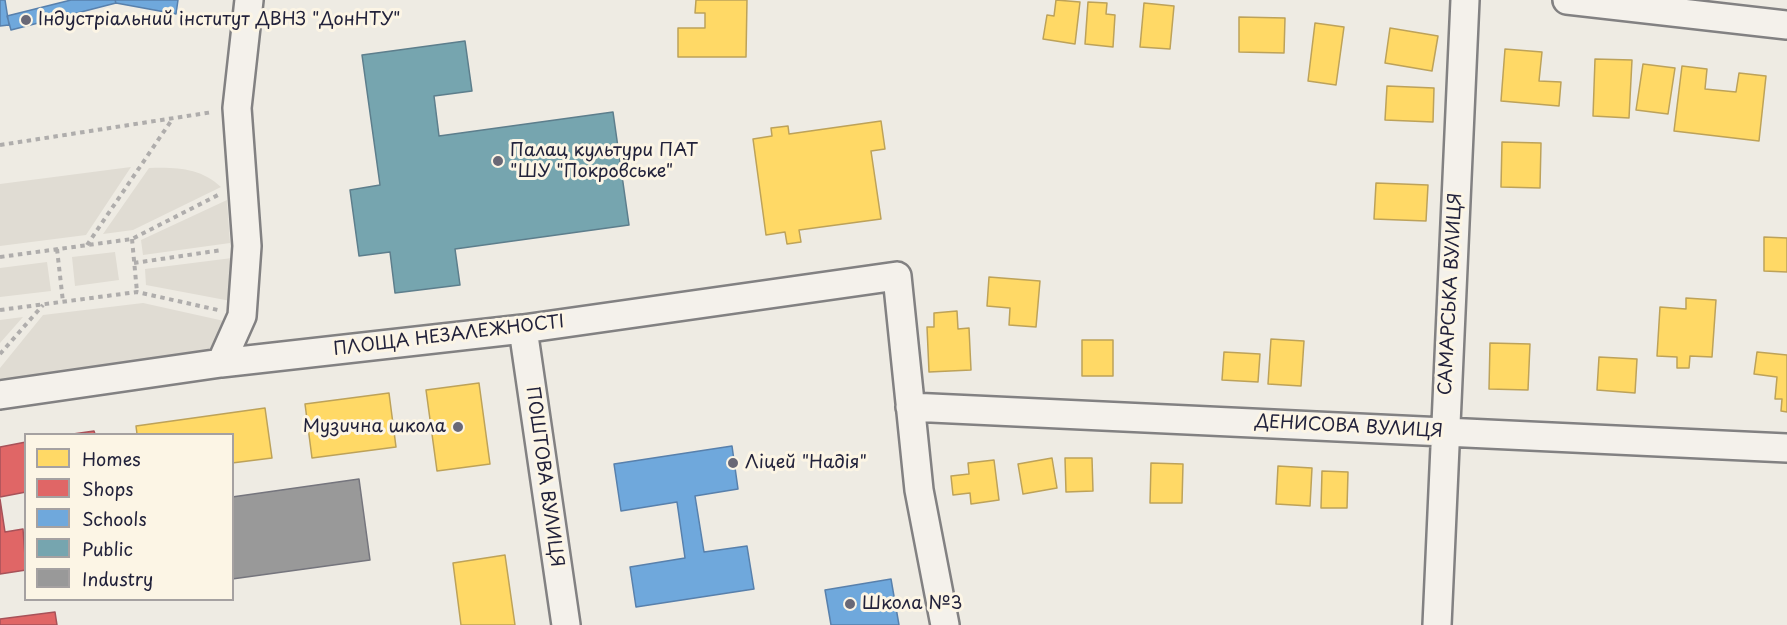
<!DOCTYPE html>
<html>
<head>
<meta charset="utf-8">
<style>
	body { margin:0 }
	#map { position:relative; width:1787px; height:625px; overflow:hidden; background:#eeebe3; font-family:"Playpen Sans",sans-serif }
	canvas { display:block }
	.legend { position:absolute; left:24px; top:433px; width:210px; height:168px; box-sizing:border-box; background:#fcf5e5; border:2px solid #a5a1a1; margin:0; padding:8px 10px; list-style:none; font-size:18px; color:#22223b }
	.legend li { display:flex; align-items:center; gap:12px; height:30px }
	.legend b { width:30px; border:2px solid #a5a1a1 }
</style>
</head>
<body>
<div id="map">
<canvas width="1787" height="625"></canvas>
<ul class="legend">
<li><b style="height:16px;background:#ffd966"></b>Homes</li>
<li><b style="height:16px;background:#e06666"></b>Shops</li>
<li><b style="height:16px;background:#6fa8dc"></b>Schools</li>
<li><b style="height:16px;background:#76a5af"></b>Public</li>
<li><b style="height:16px;background:#999"></b>Industry</li>
</ul>
</div>
<script>
const g = document.querySelector('canvas').getContext('2d');
g.lineJoin = 'round';
function paint(path, color) {
  g.fillStyle = color;
  g.fill(path, 'evenodd');
}
function stroke(path, color, width, dash) {
  g.strokeStyle = color;
  g.lineWidth = width;
  g.lineCap = dash ? 'butt' : 'round';
  g.setLineDash(dash || []);
  g.stroke(path);
}
function drawText(font, color, halo, rows, align = 'center') {
  g.font = font + ' "Playpen Sans",sans-serif';
  g.lineWidth = 6;
  g.setLineDash([]);
  g.textBaseline = 'middle';
  g.strokeStyle = halo;
  g.fillStyle = color;
  for (const [text, x, y, turn = 0] of rows) {
    g.save();
    g.translate(x, y);
    g.rotate((+turn || 0) * Math.PI / 180);
    g.textAlign = isNaN(turn) ? turn : align;
    if (halo) g.strokeText(text, 0, 0);
    g.fillText(text, 0, 0);
    g.restore();
  }
}
const green = new Path2D(`
	M131,167L86,235L0,246V184Z
	M149,168C176,167 201,168 221,187L133,230L103,234Z
	M227,200L230,243L143,255L141,240Z
	M115,252L119,280L75,286L72,257Z
	M232,258L236,302L146,285L145,269Z
	M47,262L51,291L0,297V268Z
	M143,303L233,323L213,349L196,355L0,380V368L43,315Z
	M23,317L0,343V320Z`);
const homes = new Path2D(`
	M696,0H747L746,57H678V28H705V13H695Z
	M1056,0L1080,2L1075,44L1043,39L1047,15L1054,16Z
	M1088,2L1107,3L1106,14L1115,15L1113,47L1085,44Z
	M1144,3L1174,6L1170,49L1140,47Z
	M1239,17L1285,18L1284,53L1239,52Z
	M1315,23L1344,27L1336,85L1308,81Z
	M1390,28L1438,36L1432,71L1385,63Z
	M1505,49L1542,52L1539,81L1561,82L1559,106L1501,101Z
	M1595,59L1632,60L1629,118L1593,116Z
	M1643,64L1675,68L1668,114L1636,110Z
	M1682,66L1707,69L1705,89L1736,92L1739,73L1766,76L1759,141L1674,131Z
	M1387,86L1434,88L1433,122L1385,120Z
	M881,121L885,149L871,151L881,219L799,230L801,242L787,244L785,232L766,235L753,139L772,136L771,128L788,126L789,134Z
	M1502,142L1541,143L1540,188L1501,187Z
	M1376,183L1428,185L1426,221L1374,219Z
	M1764,237L1787,238V272L1764,271Z
	M989,277L1040,281L1036,327L1009,325L1010,308L987,306Z
	M1686,298L1716,300L1712,357L1690,356L1689,368H1677V357L1657,356L1660,307L1686,309Z
	M957,311L958,329L969,328L971,370L929,372L927,327H934V313Z
	M1271,339L1304,341L1301,386L1268,384Z
	M1082,340H1113V376H1082Z
	M1490,343L1530,344L1528,390L1489,389Z
	M1224,352L1260,354L1258,382L1222,380Z
	M1757,352L1787,355V412L1781,411L1782,399H1775L1777,377L1754,374Z
	M1599,357L1637,359L1635,393L1597,390Z
	M479,383L490,464L437,471L426,390Z
	M389,393L396,447L312,458L305,404Z
	M265,408L272,458L232,463V434H137L136,426Z
	M1052,458L1057,488L1023,494L1018,464Z
	M1065,458H1092L1093,491L1066,492Z
	M994,460L999,500L971,504L970,493L953,495L951,476L969,474L968,463Z
	M1151,463L1183,464L1182,503H1150Z
	M1278,466L1312,468L1310,506L1276,504Z
	M1322,471L1348,472L1347,508H1321Z
	M505,555L515,625H461L453,563Z`);
const shops = new Path2D(`
	M94,431L95,434H73Z
	M26,442V492L0,497V447Z
	M0,499L5,532L23,529L26,570L0,574Z
	M55,612L57,625H0V619Z`);
const schools = new Path2D(`
	M0,0H5L9,25L0,26Z
	M71,0H115L116,3L11,30L7,16Z
	M115,0H178L176,14L116,3Z
	M732,446L738,489L695,496L704,552L747,546L754,589L636,607L630,567L685,558L677,502L621,511L614,464Z
	M891,579L899,625H831L825,590Z`);
const public = new Path2D(`
	M465,41L472,91L434,96L439,136L613,112L629,225L455,249L460,285L395,293L390,252L359,256L350,190L380,185L362,55Z`);
const industry = new Path2D(`
	M359,479L370,560L232,579V497Z`);
const path = new Path2D(`
	M0,145L213,112
	M132,239L137,292
	M87,245L171,121
	M57,249L63,302
	M0,257L132,239L218,195
	M134,263L222,250
	M0,310L137,292L218,310
	M0,354L43,305`);
const minor = new Path2D(`
	M1567,0L1787,25
	M523,329L566,625
	M221,363L242,316L247,246L237,108L249,0
	M0,395L221,363L523,329L897,276L919,490L945,625
	M910,407L1787,448
	M1437,625L1465,0`);
const markers = [
	[26,20,6,"#696876"],
	[498,161,6,"#696876"],
	[458,427,6,"#696876"],
	[733,463,6,"#696876"],
	[850,604,6,"#696876"]
];
const poiNames = [
	["Індустріальний інститут ДВНЗ \"ДонНТУ\"",38,20],
	["Палац культури ПАТ",510,151],
	["\"ШУ \"Покровське\"",510,172],
	["Музична школа",446,427,"right"],
	["Ліцей \"Надія\"",745,463],
	["Школа №3",862,604]
];
const streetNames = [
	["САМАРСЬКА ВУЛИЦЯ",1451,294,-87],
	["ПЛОЩА НЕЗАЛЕЖНОСТІ",449,336,-7],
	["ДЕНИСОВА ВУЛИЦЯ",1349,427,3],
	["ПОШТОВА ВУЛИЦЯ",544,477,82]
];
paint(green, '#e0dcd3');
paint(homes, '#ffd966');
stroke(homes, '#bda259', 1.5);
paint(shops, '#e06666');
stroke(shops, '#a75259', 1.5);
paint(schools, '#6fa8dc');
stroke(schools, '#5880ac', 1.5);
paint(public, '#76a5af');
stroke(public, '#5d7e8c', 1.5);
paint(industry, '#999');
stroke(industry, '#75757d', 1.5);
stroke(minor, '#828182', 32);
stroke(path, '#afadac', 4, [4.5, 4.5]);
stroke(minor, '#f4f1eb', 27);
for (const [x, y, r, color] of markers) {
  const dot = new Path2D();
  dot.arc(x, y, r, 0, 2 * Math.PI);
  g.fillStyle = color;
  g.fill(dot);
  stroke(dot, '#fcf5e5', 2);
}
drawText('18px', '#22223b', '#fcf5e5', poiNames, 'left');
drawText('18px', '#22223b', '#fcf5e5', streetNames);
</script>
</body>
</html>
